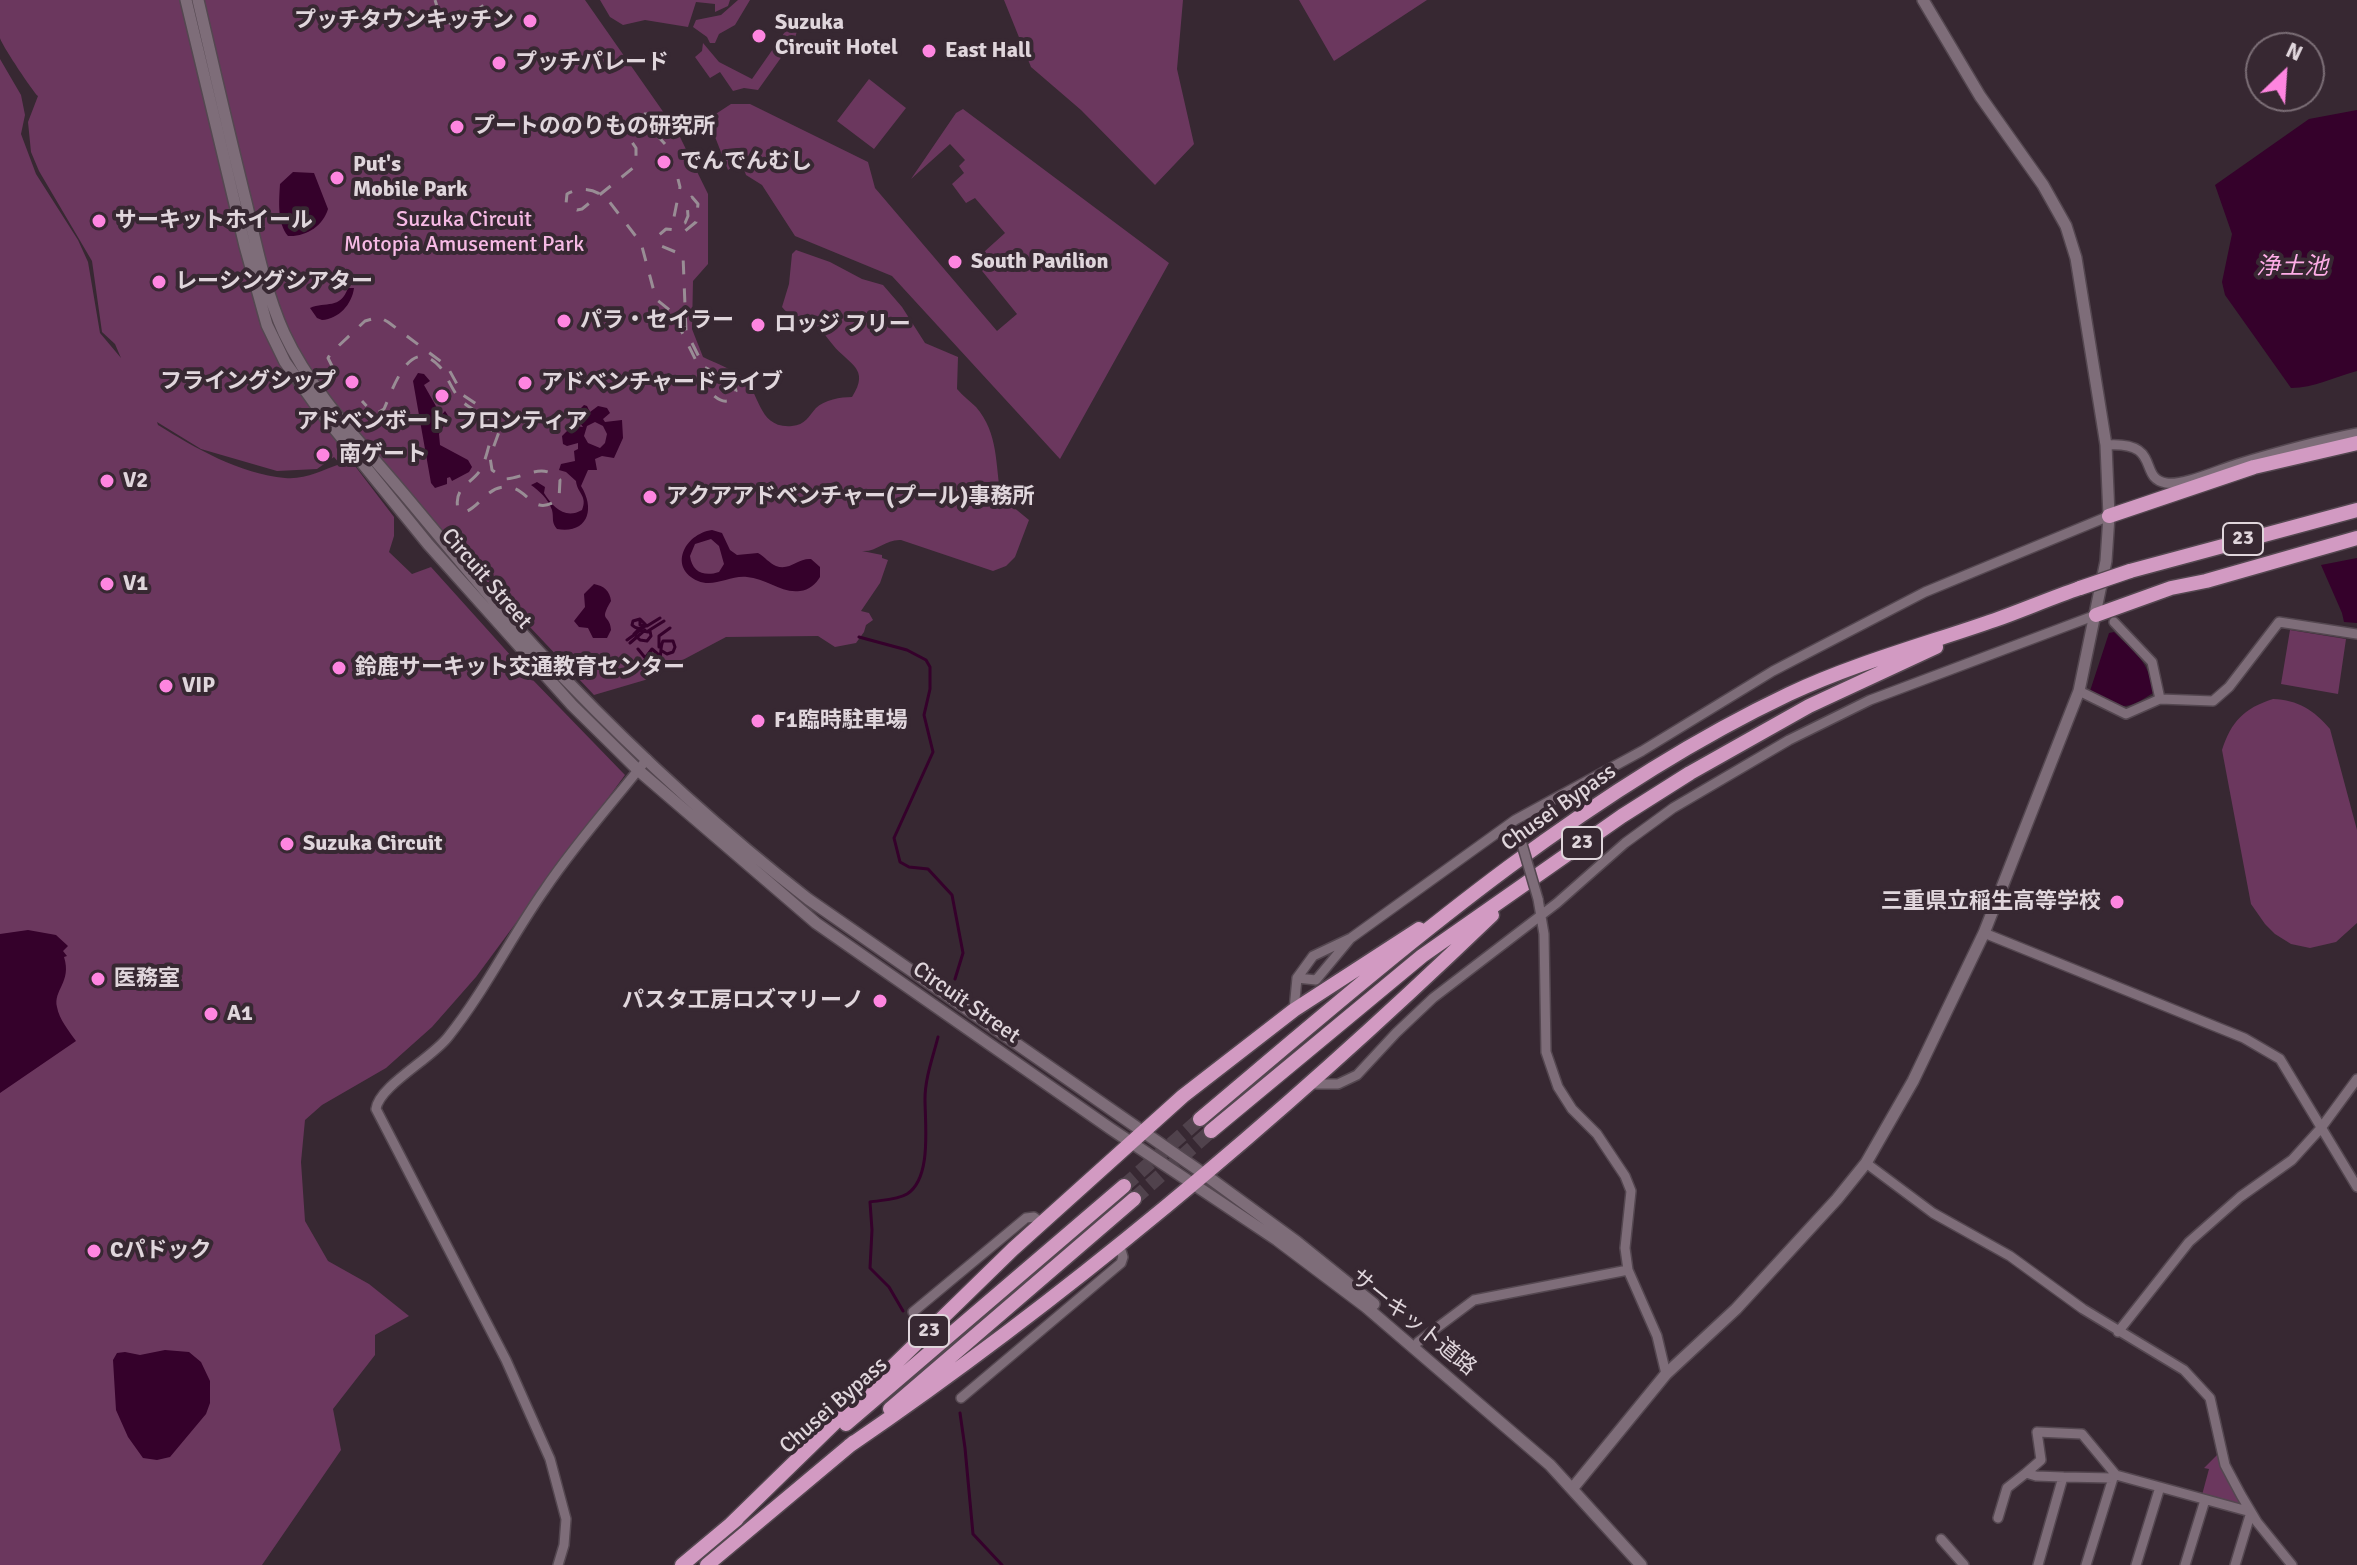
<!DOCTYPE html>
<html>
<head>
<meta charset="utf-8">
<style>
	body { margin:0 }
	#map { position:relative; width:2357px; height:1565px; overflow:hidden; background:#372832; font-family:Signika,sans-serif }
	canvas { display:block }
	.north { position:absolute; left:2245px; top:32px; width:80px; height:80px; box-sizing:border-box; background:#372832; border:2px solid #7b6e76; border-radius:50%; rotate:25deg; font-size:22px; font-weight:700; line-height:32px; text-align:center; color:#e0d6dc }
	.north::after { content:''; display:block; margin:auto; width:28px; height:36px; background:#fe85e0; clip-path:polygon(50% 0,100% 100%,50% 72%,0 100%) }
</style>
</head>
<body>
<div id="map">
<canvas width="2357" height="1565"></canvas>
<div class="north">N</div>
</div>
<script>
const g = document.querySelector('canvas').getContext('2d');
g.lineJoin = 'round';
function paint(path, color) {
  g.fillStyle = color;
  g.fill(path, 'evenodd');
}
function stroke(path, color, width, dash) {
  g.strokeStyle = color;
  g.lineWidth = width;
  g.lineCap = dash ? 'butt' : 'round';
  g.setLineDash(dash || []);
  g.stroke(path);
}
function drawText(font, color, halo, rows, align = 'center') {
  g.font = font + ' Signika,"Noto Sans JP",sans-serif';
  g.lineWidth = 8;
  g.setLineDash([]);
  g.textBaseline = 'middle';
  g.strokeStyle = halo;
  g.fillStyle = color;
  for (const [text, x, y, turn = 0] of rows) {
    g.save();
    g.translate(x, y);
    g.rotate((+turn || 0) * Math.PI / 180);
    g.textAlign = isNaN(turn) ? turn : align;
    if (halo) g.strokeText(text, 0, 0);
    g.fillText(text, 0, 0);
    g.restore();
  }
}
const green = new Path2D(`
	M0,0H585L678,133L708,194V264L693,281L692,329L703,357C715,363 732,369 742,377C761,392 757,429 792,426C805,425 809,416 816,408C824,400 841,397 852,397C871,368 848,364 833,345C826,336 820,328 810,322C800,316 789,317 782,307L789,284L792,254L796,250L830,262L862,279L883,285L902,307L925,343L958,357L957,389C963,396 970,401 976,407C999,434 995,464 1001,497L1029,520L1015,557L1006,566L993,571L901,540C886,539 877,552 862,551L882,555V558L888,560L880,583L861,611L869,613L873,620L866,625L864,632L856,643L835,647L818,636L726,637L645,680L594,695L479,573L371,446L348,452L350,459L344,463L355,466L394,517V536L389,552L412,574L431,567L530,677L625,775L476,977L432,1027L386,1068L322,1105L305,1120L301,1162L305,1221L328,1261L369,1284L409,1316L375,1335V1355L333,1409L341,1450L262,1565H0V59L21,95L25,115L21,134L36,174L78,240L88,262L100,333L121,358L115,344L102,332L92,261L39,171L31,152L28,122L38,96C34,93 1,44 0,38C0,27 0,12 0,0ZM157,422L201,449L277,471L317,469L334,457L340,464C322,470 305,480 285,478C240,474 195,448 158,425Z
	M600,0H730L728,6L715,12V4L696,2L688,27L645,20L623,25L610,17Z
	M738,0H750L735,25L719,34L715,43H710L707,37L693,27L696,20L721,15Z
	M1004,0H1183L1177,69L1194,144L1155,185L1081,110L1031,67Z
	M1299,0H1427L1334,61Z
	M789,26L797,31L795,38L758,90L744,88L733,91L720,72L710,78L695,57L702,51L703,43L719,62L752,79Z
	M869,79L906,108L874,149L837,121Z
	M731,104H750L868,162L875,188L997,331L1017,314L974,261L1005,233L975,198L966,203L952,184L964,173L959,166L965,160L950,144L911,179L956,113L963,109L1169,263L1060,459L892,276L795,236L762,185L746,175L741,161L728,170L708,119Z
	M2290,630L2346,639L2338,694L2281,684Z
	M2273,699C2298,700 2314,710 2330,729L2357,830V923L2336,942L2310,948L2291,944L2275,934L2265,924L2251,904L2222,750C2231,722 2244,708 2273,699Z
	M2217,1455L2240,1502L2238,1504L2202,1495L2209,1469L2204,1468Z`);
const water = new Path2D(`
	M2357,110V371C2334,377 2314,388 2291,388L2225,295L2222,282L2232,234L2215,185L2309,119Z
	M293,172L314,173L328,209C323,226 306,237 288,236C277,223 279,201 280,184Z
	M348,288H354C352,304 339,319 322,320L317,318L310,308C326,301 340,310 348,288Z
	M418,373L424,374L430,381L424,385L441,415L439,418L445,411L449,417L439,434L440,445L468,460L472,467L469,472L452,481L450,477L447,478V484L435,488L431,483L413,381Z
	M584,405L587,406L590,412L598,406L607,408L610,413L603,419L605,422L622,420L623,438L614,458L602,456L595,459L597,470H588L581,486C596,510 587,534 557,529C551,522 554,518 552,510C548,498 539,491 531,485L537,482L545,487L544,493C553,507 565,520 582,510C588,496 577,493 576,481L566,472L559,470L561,464L575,461L574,451L578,449V443L567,446L563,444L562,436L568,430L570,425L583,427L574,415ZM595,422L603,426L607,434L605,443L600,448L588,443L584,436L587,426Z
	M712,530L722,533L730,550L737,555L758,553C765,557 769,563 776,566C790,571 798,558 811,559L820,567V577C816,584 809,590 800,591C782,594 766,578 747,577C730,575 714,588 698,581C668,568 684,534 712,530ZM711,539L719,546L724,564L719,572C704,577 692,572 690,556L695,544Z
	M2357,558V623L2344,622L2342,613L2321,565Z
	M594,584C604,586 610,591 611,601C598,623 610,613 611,630L607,638H593L588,628L579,627L574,621L585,607L584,594Z
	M2114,632C2135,653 2150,662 2153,693C2124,712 2119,709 2090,691L2109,633Z
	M28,930L56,935L68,946L63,951L67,956L64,957C72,982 53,990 57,1007C59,1019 69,1031 76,1041L0,1093V934Z
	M165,1350L189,1352L201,1362L210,1381V1403L206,1414L170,1457L157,1460L143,1458L128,1437L116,1410L113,1360L117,1353L125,1352L140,1355Z`);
const stream = new Path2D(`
	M640,620V625L647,626L660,618
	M648,631L664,621
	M648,632L638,630L634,634L640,640L647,641L651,636L650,631
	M859,637L907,650L926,660L930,667V689L924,715L933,752L894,838L900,862L909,867L928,869L952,895L963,953L955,979
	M627,640C634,635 641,631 645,624L640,619L633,621L632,625C636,629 642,630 646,625
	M630,643L645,630
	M659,647V636L670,628
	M638,649L647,660
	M646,657L652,649L659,655
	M646,659L653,665L657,664C663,657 659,649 663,641H673L675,647L673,652L667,654L662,651
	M903,1311L889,1287L870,1268L872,1230L870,1202C881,1200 897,1200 907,1194C932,1178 925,1125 925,1099C925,1078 933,1057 938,1037
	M960,1413L965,1448L973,1534L1002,1565`);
const trunkTunnel = new Path2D(`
	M1124,1186L1200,1119
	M1134,1199L1211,1131`);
const minor = new Path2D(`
	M2106,445C2163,441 2137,478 2166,483C2183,486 2220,469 2237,464C2277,452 2317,441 2357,433
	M2114,622L2152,662L2160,699
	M2079,691L2126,714L2160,699L2213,701L2229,687L2279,622L2357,634
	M1538,899L1544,934L1546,1052L1558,1087L1572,1109L1597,1134L1625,1176L1631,1191L1625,1248L1628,1270L1657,1336L1666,1374
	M1984,933L2244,1038L2280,1059L2357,1187
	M1297,978L1316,980L1350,939
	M1294,1010L1297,978L1313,956L1351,938L1515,820L1642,751L1773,671L1925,592L2109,516
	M1312,1084H1338L1357,1075L1396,1033L1433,998L1557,903L1625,843L1673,808L1789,740L1870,700L2096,615
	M1866,1163L1933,1213L2010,1256L2083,1309L2184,1370L2210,1398L2225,1465L2241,1495L2257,1522L2292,1565
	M913,1312L1026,1218L1034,1217L1042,1223
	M2118,1332L2189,1242L2240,1197L2292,1160L2321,1128L2357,1079
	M1418,1342L1474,1300L1628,1270
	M961,1398L1121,1263L1123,1257L1120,1247
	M2063,1477L2113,1478L2115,1476
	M1998,1518L2007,1488L2026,1473
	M1941,1539L1964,1565
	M558,1565L564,1545L566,1519L550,1459L506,1360L376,1109C379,1086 431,1059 448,1037C485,991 511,937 545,889C576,843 613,802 647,759
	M2038,1565L2063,1477L2036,1476L2026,1473L2041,1460L2037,1432L2082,1434L2116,1475L2251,1512L2235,1565
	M2086,1565L2113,1478
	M2136,1565L2160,1487
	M2185,1565L2205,1500`);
const tertiary = new Path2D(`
	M186,0L245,246L267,325L285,362L320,411L428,544L572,705L638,770L816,923L1111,1129L1277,1240L1366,1307L1550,1465L1641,1565
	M198,0C214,69 230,138 247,206C257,249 266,293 284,333C312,393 361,443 403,493C456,556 508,621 566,680C641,758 722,832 808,899L1204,1174L1297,1242L1374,1304
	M1572,1489L1666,1374L1736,1309L1837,1199L1866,1163L1913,1081L1984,933L2079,691L2106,561L2109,516L2106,445L2076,258L2066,226L2043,185L1980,96L1923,0`);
const trunk = new Path2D(`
	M2109,516L2254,467L2357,443
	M2130,571L2357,510
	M2096,615L2171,588L2206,581L2357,538
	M1200,1119C1383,965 1572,797 1789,694C1855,663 1926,644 1995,620C2023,610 2051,598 2080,588
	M1211,1131L1422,956L1622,816L1690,773L1809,706L1936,647
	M890,1409L1134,1199
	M846,1424L1124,1186
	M849,1446C1079,1289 1291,1108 1492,915
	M731,1524L1013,1249L1183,1096L1294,1010L1419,929
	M682,1565L737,1519
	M707,1565L854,1442`);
const rail = new Path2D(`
	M435,0L441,19L454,25L461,23L490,0
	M665,144L653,131L651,114H642L628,121L625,132L636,148V164L633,168L582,209L577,210L566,204L567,194C582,186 596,189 608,200L641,243L656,299L672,312L713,395C719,400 723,403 731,400L736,391L733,381L704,367L686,331L683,255L661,246L658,236L666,229L685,231L696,222L698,204L692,197L687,203L688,216L685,223L681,224L674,217L680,187L678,179
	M333,368L328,358L331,353L365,321L379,317L388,322L447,366L463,395L496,417L500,429L490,457L492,470L505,479C525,478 543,461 560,480L559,499C532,518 530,489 508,487C488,485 481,506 465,512L458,509C453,485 474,484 482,467C487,456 490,441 493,429C487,414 471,411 461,400C452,391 448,377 440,367C410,333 393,389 384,409L379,412L370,410L362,401`);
const minorBridge = new Path2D(`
	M1519,834L1538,899`);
const trunkBridge = new Path2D(`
	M2080,588L2130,571`);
const markers = [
	[530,21,8,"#fe85e0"],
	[759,36,8,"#fe85e0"],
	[929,51,8,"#fe85e0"],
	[499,63,8,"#fe85e0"],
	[457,127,8,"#fe85e0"],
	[664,162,8,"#fe85e0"],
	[337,178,8,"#fe85e0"],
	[99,221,8,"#fe85e0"],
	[955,262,8,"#fe85e0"],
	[159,282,8,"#fe85e0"],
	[564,321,8,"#fe85e0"],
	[758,325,8,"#fe85e0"],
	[352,382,8,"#fe85e0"],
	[525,383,8,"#fe85e0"],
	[442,396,8,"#fe85e0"],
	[323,455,8,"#fe85e0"],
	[107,481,8,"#fe85e0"],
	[650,497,8,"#fe85e0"],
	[107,584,8,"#fe85e0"],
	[339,668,8,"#fe85e0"],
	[166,686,8,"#fe85e0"],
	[758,721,8,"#fe85e0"],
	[287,844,8,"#fe85e0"],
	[2117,902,8,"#fe85e0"],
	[98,979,8,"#fe85e0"],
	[880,1001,8,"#fe85e0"],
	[211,1014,8,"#fe85e0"],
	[94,1251,8,"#fe85e0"]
];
const shields = [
	[2243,539,40],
	[1582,843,40],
	[929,1331,40]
];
const shieldNames = [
	["23",2243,539],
	["23",1582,843],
	["23",929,1331]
];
const poiNames = [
	["プッチタウンキッチン",514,21,"right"],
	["Suzuka",775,23],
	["Circuit Hotel",775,48],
	["East Hall",945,51],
	["プッチパレード",515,63],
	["プートののりもの研究所",473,127],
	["でんでんむし",680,162],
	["Put's",353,165],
	["Mobile Park",353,190],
	["サーキットホイール",115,221],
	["South Pavilion",971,262],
	["レーシングシアター",175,282],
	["パラ・セイラー",580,321],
	["ロッジ フリー",774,325],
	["フライングシップ",336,382,"right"],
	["アドベンチャードライブ",541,383],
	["アドベンボート フロンティア",442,422,"center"],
	["南ゲート",339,455],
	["V2",123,481],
	["アクアアドベンチャー(プール)事務所",666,497],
	["V1",123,584],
	["鈴鹿サーキット交通教育センター",355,668],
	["VIP",182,686],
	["F1臨時駐車場",774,721],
	["Suzuka Circuit",303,844],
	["三重県立稲生高等学校",2101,902,"right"],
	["医務室",114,979],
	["パスタ工房ロズマリーノ",864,1001,"right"],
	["A1",227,1014],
	["Cパドック",110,1251]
];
const parkNames = [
	["Suzuka Circuit",464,220],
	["Motopia Amusement Park",464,245]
];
const streetNames = [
	["Circuit Street",486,579,49],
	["Chusei Bypass",1559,808,-35],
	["Circuit Street",966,1003,35],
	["サーキット道路",1413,1323,39],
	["Chusei Bypass",834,1406,-41]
];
const waterNames = [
	["浄土池",2292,268]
];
paint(green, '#6b375e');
paint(water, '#35012b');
stroke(stream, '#35012b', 3);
stroke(trunkTunnel, '#50424c', 14, [14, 7]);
stroke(minor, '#544750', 12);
stroke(tertiary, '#544750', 14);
stroke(trunk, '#544750', 17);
stroke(minor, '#7e6d79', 9);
stroke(tertiary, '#7e6d79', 11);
stroke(trunk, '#d29ac2', 14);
stroke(rail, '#998d95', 3, [14, 14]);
stroke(minorBridge, '#544750', 12, []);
stroke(trunkBridge, '#544750', 17, []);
stroke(minorBridge, '#7e6d79', 9);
stroke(trunkBridge, '#d29ac2', 14);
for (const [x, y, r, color] of markers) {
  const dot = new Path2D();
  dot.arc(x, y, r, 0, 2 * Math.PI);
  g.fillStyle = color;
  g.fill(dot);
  stroke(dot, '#372832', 3);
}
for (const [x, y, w] of shields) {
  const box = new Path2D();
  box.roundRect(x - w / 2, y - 16, w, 32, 6);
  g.fillStyle = '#372832';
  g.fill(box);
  stroke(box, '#e0d6dc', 2);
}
drawText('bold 20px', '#e0d6dc', null, shieldNames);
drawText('bold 22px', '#e0d6dc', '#372832', poiNames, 'left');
drawText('22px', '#f7bae5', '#372832', parkNames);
drawText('22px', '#e0d6dc', '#372832', streetNames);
drawText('italic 24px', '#feade7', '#372832', waterNames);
</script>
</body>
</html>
